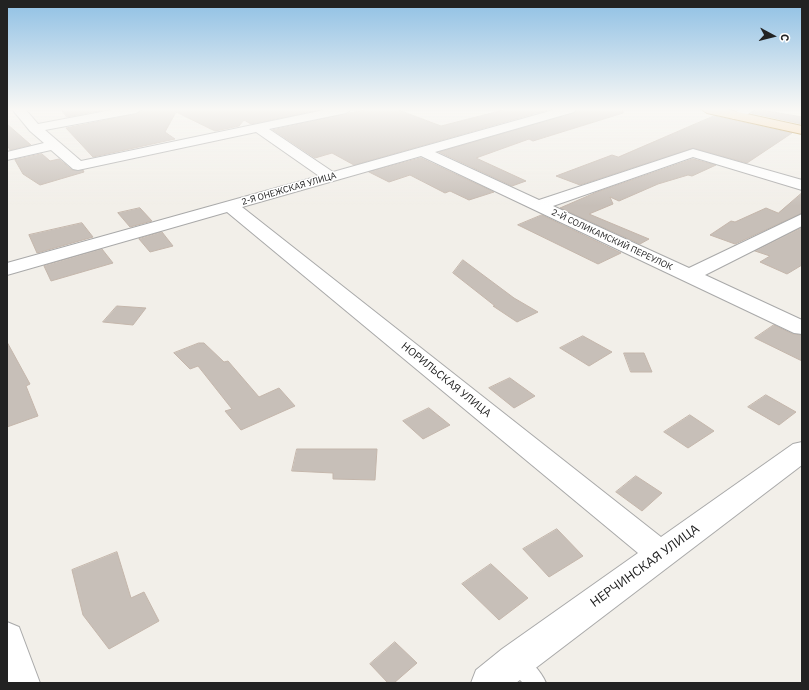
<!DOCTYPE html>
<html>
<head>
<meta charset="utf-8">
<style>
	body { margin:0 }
	#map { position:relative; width:809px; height:690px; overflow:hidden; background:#f2efe9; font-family:"IBM Plex Sans",sans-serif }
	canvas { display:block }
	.frame { position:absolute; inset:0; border:8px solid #222; pointer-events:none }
	.north { position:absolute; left:753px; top:16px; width:40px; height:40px; -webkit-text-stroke:3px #fff; paint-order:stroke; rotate:97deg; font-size:11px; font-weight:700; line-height:16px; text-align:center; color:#222 }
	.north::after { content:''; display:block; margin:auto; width:14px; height:18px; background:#222; clip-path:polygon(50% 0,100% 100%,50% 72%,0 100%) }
</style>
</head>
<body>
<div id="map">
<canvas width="809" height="690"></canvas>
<div class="frame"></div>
<div class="north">С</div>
</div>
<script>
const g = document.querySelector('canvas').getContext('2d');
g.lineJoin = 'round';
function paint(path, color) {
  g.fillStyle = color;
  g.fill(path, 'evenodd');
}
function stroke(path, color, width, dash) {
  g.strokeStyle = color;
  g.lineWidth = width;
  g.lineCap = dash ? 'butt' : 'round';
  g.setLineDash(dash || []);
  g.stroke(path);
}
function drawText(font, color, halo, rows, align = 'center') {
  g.font = font + ' "IBM Plex Sans",sans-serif';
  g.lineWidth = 3;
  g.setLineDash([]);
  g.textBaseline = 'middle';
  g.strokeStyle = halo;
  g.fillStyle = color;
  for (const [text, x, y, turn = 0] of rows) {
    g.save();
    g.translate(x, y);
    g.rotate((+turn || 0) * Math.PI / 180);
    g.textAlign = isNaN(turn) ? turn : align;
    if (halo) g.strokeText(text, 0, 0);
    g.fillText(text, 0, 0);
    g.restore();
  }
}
const building = new Path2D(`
	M61,109H109L67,117Z
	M143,109H317L319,110L251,124L244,120L239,126L215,131L176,112L165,132L175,139L93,157L66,128L136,114Z
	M368,109H396L441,126L507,109H551L354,165L332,153L315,158L273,130Z
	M577,109H622L623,113L533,141L529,139L476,158L526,181L512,186L439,152L574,113Z
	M756,109L802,117V124L751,113Z
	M714,116L792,133L747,163L693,148L580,185L556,176L612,155L618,157Z
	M7,124L31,145L10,150L7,145Z
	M42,154L50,161L59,159L72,170H83L84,172L40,185L23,174L15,160Z
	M421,158L494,192L469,200L450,191L445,193L410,175L389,182L369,172Z
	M693,159L716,165L692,176L688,175L658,184L619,201L610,197L613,204L589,214L649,239L640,244L560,208L597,192Z
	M802,193V213L735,244L710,235L731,221L735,222L766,208L778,213Z
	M140,208L152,221L130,227L118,213Z
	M542,215L621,253L598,264L518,225Z
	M82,223L93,237L37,253L29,235Z
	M802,228V265L787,274L760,262L770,256L755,251Z
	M162,232L173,246L150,252L139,239Z
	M102,249L113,263L51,281L44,266Z
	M463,260L514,298L538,312L517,322L493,306H495L453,273Z
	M117,306L146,308L133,325L103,322Z
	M774,325L793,334L802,335V361L755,338Z
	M583,336L612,352L589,366L560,348Z
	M7,342L30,384L26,386L38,416L7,427Z
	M199,343H204L224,362L228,361L259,397L279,388L295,406L241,430L225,411L232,409L198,366L190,369L174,353Z
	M624,353H644L652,372H631Z
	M510,378L535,396L514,408L489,388Z
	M766,395L796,412L779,425L748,407Z
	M429,408L450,425L423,439L403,421Z
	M690,415L714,431L688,448L664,432Z
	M297,449H377L375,480L333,479V473L292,471Z
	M636,476L662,493L642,511L616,492Z
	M557,529L583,556L549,577L523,549Z
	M117,552L131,598L144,592L159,621L109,649L83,615L72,570Z
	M491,564L528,598L499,620L462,584Z
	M395,642L417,663L394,683H388L370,664Z`);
const service = new Path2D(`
	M517,654C529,658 541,671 546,683H523L510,670L507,663L510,656Z`);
const minor = new Path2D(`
	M12,109H25L38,124L117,109H142L136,113L45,130L81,161L329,109H352L346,113L269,129L333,172L557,109H576L574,112L435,152L539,200L693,149L802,180V190L693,157L553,206L689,268L802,214V226L705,275L802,320V334L794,333L421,156L242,207L661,537L793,444L802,442V465L516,683H471L476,670L502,649L638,553L227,212L7,275V263L319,176L256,132L78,170L73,169L51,150L7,160V152L44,143L30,131Z
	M740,109H755L741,119H733L731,116Z
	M7,622L19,627L40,683H7Z`);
const primary = new Path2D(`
	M701,109H724L802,126V134L707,113Z`);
const farStreetnames = [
	["2-Я ОНЕЖСКАЯ УЛИЦА",289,189,-16],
	["2-Й СОЛИКАМСКИЙ ПЕРЕУЛОК",612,240,25]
];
const streetNames = [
	["НОРИЛЬСКАЯ УЛИЦА",446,380,39]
];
const nearStreetnames = [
	["НЕРЧИНСКАЯ УЛИЦА",645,566,-36]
];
paint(building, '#c7bfb8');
stroke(building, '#c4b6ab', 1);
stroke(service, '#a9a9a9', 2);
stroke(minor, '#a9a9a9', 2);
stroke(primary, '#a06b00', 2);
paint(service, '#fff');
paint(minor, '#fff');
paint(primary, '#fcd6a4');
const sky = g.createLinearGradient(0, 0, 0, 206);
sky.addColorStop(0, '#8fc0e4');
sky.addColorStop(0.53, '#f9f8f5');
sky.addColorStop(1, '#f9f8f500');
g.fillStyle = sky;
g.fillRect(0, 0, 809, 206);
drawText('9px', '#222', '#fff', farStreetnames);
drawText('11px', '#222', '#fff', streetNames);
drawText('13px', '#222', '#fff', nearStreetnames);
</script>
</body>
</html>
